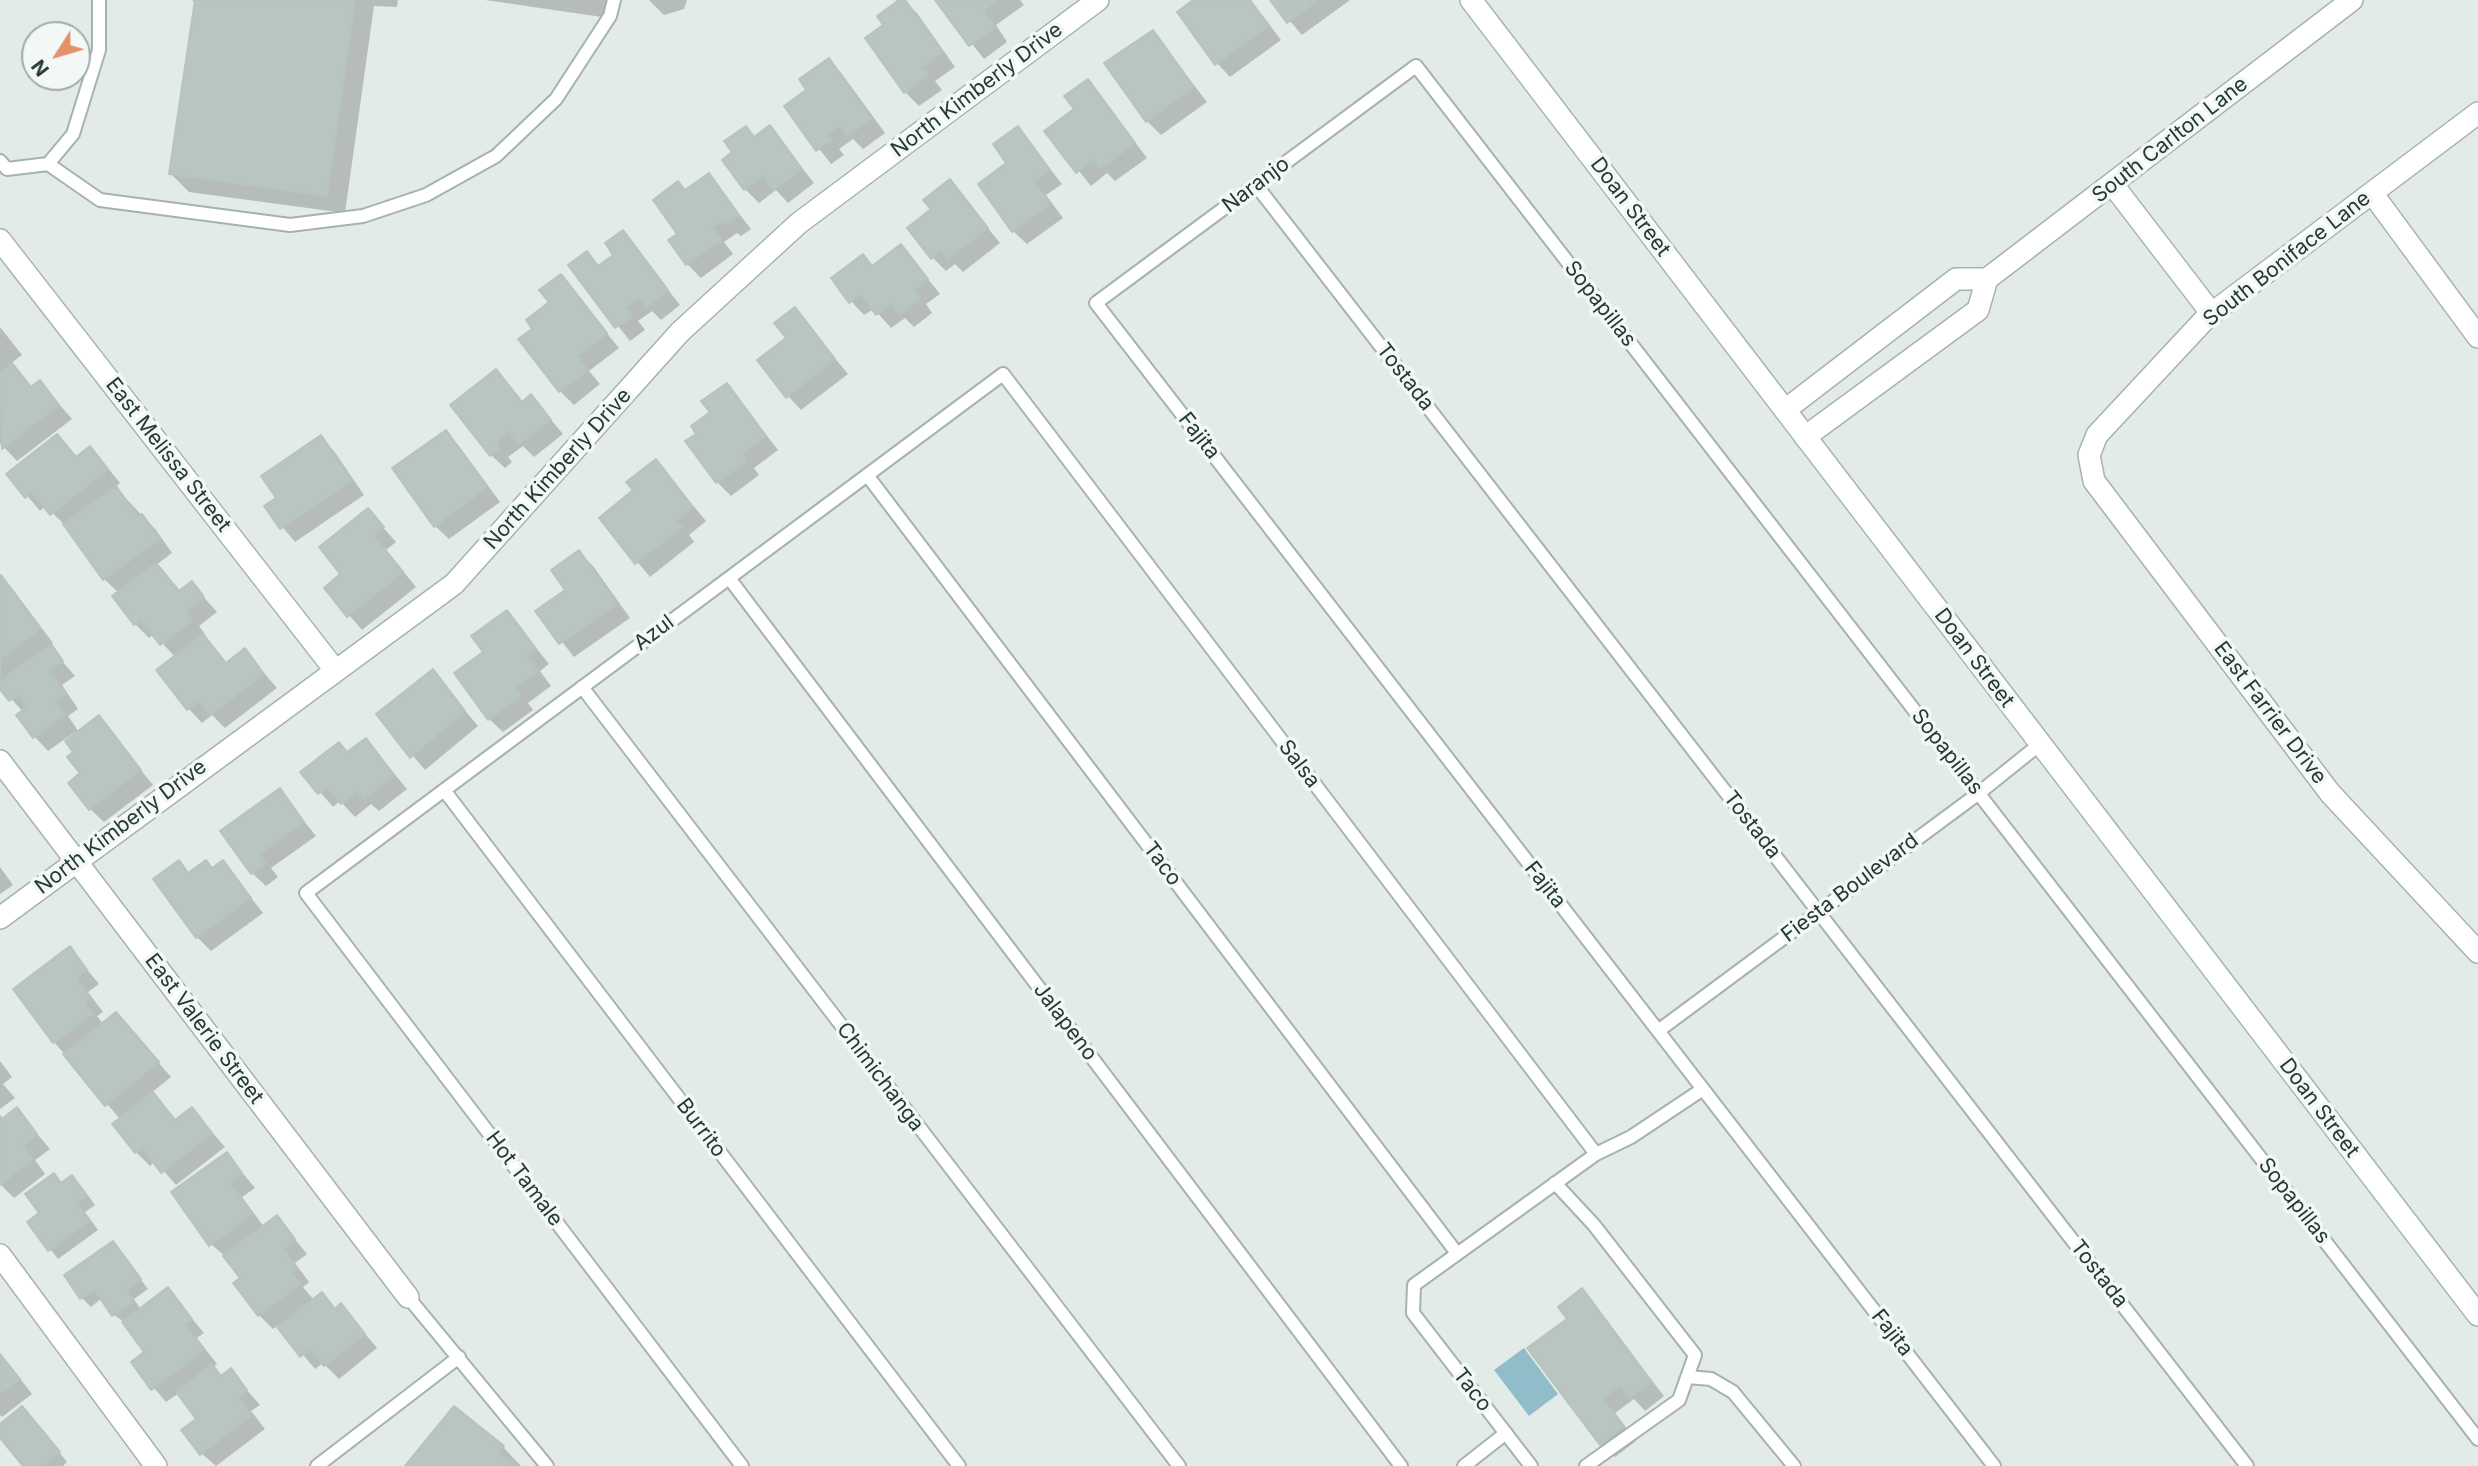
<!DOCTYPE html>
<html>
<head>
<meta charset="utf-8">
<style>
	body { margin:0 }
	#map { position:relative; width:2478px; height:1466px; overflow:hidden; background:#e3ebe8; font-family:Inter,sans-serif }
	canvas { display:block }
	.north { position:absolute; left:21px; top:21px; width:70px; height:70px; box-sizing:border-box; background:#f3f8f6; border:2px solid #a0aca9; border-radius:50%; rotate:233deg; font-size:19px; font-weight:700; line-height:28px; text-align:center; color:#243a36 }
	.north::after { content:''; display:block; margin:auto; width:24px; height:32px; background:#e29169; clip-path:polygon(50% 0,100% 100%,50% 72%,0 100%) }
</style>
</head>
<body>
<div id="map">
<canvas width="2478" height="1466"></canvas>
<div class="north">N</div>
</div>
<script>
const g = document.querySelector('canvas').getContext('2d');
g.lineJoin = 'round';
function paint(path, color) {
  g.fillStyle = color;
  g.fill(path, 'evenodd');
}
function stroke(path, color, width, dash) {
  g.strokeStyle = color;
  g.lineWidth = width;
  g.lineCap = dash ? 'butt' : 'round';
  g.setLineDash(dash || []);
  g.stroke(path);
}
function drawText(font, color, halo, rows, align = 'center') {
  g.font = font + ' Inter,sans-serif';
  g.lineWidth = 7;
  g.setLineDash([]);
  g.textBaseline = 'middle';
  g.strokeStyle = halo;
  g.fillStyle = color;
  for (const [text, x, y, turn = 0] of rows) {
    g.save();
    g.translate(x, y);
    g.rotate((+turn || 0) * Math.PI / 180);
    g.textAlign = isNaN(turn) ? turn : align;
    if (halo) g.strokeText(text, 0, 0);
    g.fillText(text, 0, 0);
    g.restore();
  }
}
const water = new Path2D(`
	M1524,1348L1558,1394L1529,1416L1494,1370Z`);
const shadow = new Path2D(`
	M192,0H398L397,7L374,6L345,213L189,192L171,174L197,5Z
	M485,0H611L609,18Z
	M649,0H687L684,9L664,15Z
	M902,0L917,13L955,67L935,81L942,90L919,106L905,92L886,26Z
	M937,0H1020L1024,5L996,25L1007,42L984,59Z
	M1196,0H1251L1281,40L1230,77L1217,63Z
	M1272,0H1350L1302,35Z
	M1153,32L1207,102L1161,135L1147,121L1106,64Z
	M829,60L842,74L885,133L863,149L853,139L839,149L844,155L831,164L786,106L808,90Z
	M1088,81L1147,158L1115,181L1107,173L1091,186L1047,131L1076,109Z
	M770,127L814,183L788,203L776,190L759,203L745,189L735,153L745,128L755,138Z
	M1018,128L1062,184L1046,195L1063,218L1027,244L1013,231L1009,164Z
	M709,175L751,229L741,236L737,233L724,242L733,254L701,278L687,264L679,234L686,192Z
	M950,182L1000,243L963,272L955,264L946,271L932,257L933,209Z
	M623,232L680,305L661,320L652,311L638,321L645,330L630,341L570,265L587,253L600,267L615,255Z
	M901,246L940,294L926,304L932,313L914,327L905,318L891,328L874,309L864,315L851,301L863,257L873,267Z
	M560,276L619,348L589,371L600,384L574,405L560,391L534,329L551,302Z
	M795,310L848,374L801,410L788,396V339Z
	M0,327L22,355L10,364L33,388L40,382L72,419L17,461L0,443Z
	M496,371L523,402L531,396L563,434L534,457L523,446L508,457L512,462L505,468L491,455Z
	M727,385L778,450L754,468L759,475L731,496L717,482L698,434Z
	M446,432L459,446L500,502L449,539L435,526Z
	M57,436L77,458L90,448L103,462L120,483L115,487L156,530L172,553L156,565L180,592L192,584L217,612L199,626L205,634L203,636L227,664L245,651L277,688L225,728L212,715L202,723L189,709L158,670L175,657L154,634L149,638L135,624L115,597L119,593L104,579L66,526L45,506L40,511L9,474Z
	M320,437L334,451L364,495L295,542L266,507L279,498Z
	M656,461L706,521L689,535L694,542L650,577L601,518L636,491Z
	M368,510L396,542L386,550L416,587L362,630L326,588L343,575Z
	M579,552L593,566L630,618L574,657L538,611L567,591Z
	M1,577L14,591L53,643L49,646L75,676L62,685L78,709L68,716L79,732L98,718L153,785L104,822L90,809L76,752L75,732L48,751L35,737L19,715L23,712L0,686Z
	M507,612L549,664L540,671L551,686L528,703L533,710L503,732L489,719Z
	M433,672L478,726L425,770L378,714Z
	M366,740L407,789L379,811L371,804L355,817L340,801L333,807L303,772L348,754Z
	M280,791L316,836L271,868L278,877L266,886L252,873Z
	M223,862L263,913L211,951L197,937L178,863L190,874L213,870Z
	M0,867L13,885L0,894Z
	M70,949L99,984L88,992L103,1012L97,1016L103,1024L129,1028L171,1077L151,1093L177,1121L192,1109L225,1147L176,1185L155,1161L150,1166L136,1152L120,1119L54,1042L15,989Z
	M0,1061L12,1077L3,1084L15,1098L0,1109Z
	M17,1110L50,1149L35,1160L45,1174L14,1198L0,1184V1116L4,1120Z
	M227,1154L255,1188L242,1197L264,1227L277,1217L307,1254L295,1263L309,1282L303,1287L314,1300L321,1294L336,1310L341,1305L377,1348L339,1379L323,1363L315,1369L278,1325L273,1329L259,1315L242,1278L226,1257L211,1244Z
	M54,1175L63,1184L72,1177L81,1186L95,1205L85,1212L98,1230L58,1259L29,1222L41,1214Z
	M113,1243L148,1289L134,1299L141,1310L168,1290L204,1333L197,1338L217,1364L213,1367L222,1377L230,1371L260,1405L251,1411L265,1429L216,1466L201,1453L198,1419L179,1393L166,1402L133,1363L147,1352L124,1322L114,1315L102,1298L91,1307L82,1298Z
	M1582,1291L1664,1396L1645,1411L1634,1399L1615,1413L1636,1441L1615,1457L1601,1443L1569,1319Z
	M0,1353L32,1394L2,1417L0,1415Z
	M455,1408L503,1447L521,1466H408Z
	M31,1417L67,1462L63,1466H25L0,1435V1426Z`);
const building = new Path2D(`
	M195,0H355L327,196L169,174Z
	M899,0H905L943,52L923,67L929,75L904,93L865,38L883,25L877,16Z
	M935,0H998L983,11L995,27L969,46Z
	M1193,0H1250L1268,26L1215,65L1177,12Z
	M1270,0H1318L1287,23Z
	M1153,30L1194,87L1146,122L1104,63Z
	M829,58L872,119L847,136L840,125L827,134L832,140L816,151L784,106L806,90L799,79Z
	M1088,79L1135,143L1100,169L1094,160L1076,173L1044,131L1074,109L1064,96Z
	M770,125L802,169L773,190L763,176L744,190L722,160L732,152L724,141L746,126L754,137Z
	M1018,126L1050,170L1034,181L1050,204L1012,232L978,184L1006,163L993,144Z
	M709,173L739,215L726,224L723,220L712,228L721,240L686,265L668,240L677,234L653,200L678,181L685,190Z
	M950,179L988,228L948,259L941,250L931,259L907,228L931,209L923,200Z
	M623,230L668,290L646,307L639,297L626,307L633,316L615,328L568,265L587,251L598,266L613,255L605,243Z
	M901,244L928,279L913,290L920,299L899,315L891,304L876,315L861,294L849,303L831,278L863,254L872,266Z
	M561,274L607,333L577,356L588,370L559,392L518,339L532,329L526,320L549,302L539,290Z
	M795,307L835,359L786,398L757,360L786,338L774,323Z
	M12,363L31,387L40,380L59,405L2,449L0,373Z
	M496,369L522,402L531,394L551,420L519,444L509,432L496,442L500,448L490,456L450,405Z
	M727,383L766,436L742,454L747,461L716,483L685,441L696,434L691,426L710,412L701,401Z
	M446,430L487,487L434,527L392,468Z
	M57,434L76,457L90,446L108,469L50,515L32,492L25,498L6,474Z
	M321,435L352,480L280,529L264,506L276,498L261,476Z
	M656,459L693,507L676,520L682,527L635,564L599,518L633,490L626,482Z
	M116,486L138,517L142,514L160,539L103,580L63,524Z
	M368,508L384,527L373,535L403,572L347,617L324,588L340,574L319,547Z
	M579,550L617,604L559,644L535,611L565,590L551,570Z
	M156,563L179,591L192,581L204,597L187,611L193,620L160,645L141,620L134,625L112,596Z
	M1,575L41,629L0,659V576Z
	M507,610L537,650L527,656L538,671L515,688L521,696L488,720L454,673L483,652L471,636Z
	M203,634L226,663L245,648L264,674L210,715L199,701L187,710L156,670Z
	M51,644L63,661L49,671L66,694L55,702L65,715L33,738L16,715L27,707L19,694L9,701L0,689V681Z
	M433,669L465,711L410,758L376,714Z
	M99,715L141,770L89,810L68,783L80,773L67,757L73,752L65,741Z
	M366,738L394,775L364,799L357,791L341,804L327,787L318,794L300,772L339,742L347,752Z
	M280,788L304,822L259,854L266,863L251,874L220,831Z
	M179,860L188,873L206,860L212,868L223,860L251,898L196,938L153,879Z
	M70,946L87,970L76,978L90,997L84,1002L93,1014L53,1043L13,989Z
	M116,1012L159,1062L105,1106L63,1054Z
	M153,1092L175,1120L192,1107L212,1133L161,1173L142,1147L135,1153L112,1124Z
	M17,1107L37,1134L23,1146L33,1159L0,1185V1116L2,1119Z
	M227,1152L242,1173L230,1183L253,1214L209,1246L171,1192Z
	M54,1173L61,1183L72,1175L87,1196L77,1203L90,1221L48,1251L27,1222L39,1213L25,1194Z
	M277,1215L295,1239L283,1249L297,1268L291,1273L300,1284L258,1316L233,1283L240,1278L223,1256Z
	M113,1241L141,1279L126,1290L134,1301L112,1316L94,1289L80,1299L64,1275Z
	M168,1287L192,1319L185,1324L204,1350L151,1390L131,1362L144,1352L122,1322Z
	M1582,1288L1652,1382L1630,1398L1620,1385L1603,1399L1624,1426L1600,1445L1527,1348L1567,1319L1558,1307Z
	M322,1292L335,1309L341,1303L365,1334L324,1366L310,1349L300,1357L277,1327Z
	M0,1354L20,1379L0,1394Z
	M212,1364L221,1376L231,1368L247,1390L238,1397L252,1415L200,1455L181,1430L196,1419L176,1392Z
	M22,1406L60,1452L43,1466H23L0,1438V1424Z
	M454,1406L504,1446L499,1453L516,1466H405Z`);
const lane = new Path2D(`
	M0,161L7,169L48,164L73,134L99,50V0
	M48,164L100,200L290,225L363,216L426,195L496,156L556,99L610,16L614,0
	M1256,185L2247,1466
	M867,475L1456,1252
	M729,578L1401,1466
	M582,687L1179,1466
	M444,790L959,1466
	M1658,1031L1979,793L2040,744
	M1555,1183L1594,1225L1695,1355L1679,1400L1586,1466
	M408,1297L547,1466
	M1688,1377L1711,1379L1733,1392L1794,1466
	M317,1466L459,1357
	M742,1466L306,893L1003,374L1596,1154
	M1464,1466L1506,1433
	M1531,1466L1413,1313L1414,1285L1596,1154L1631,1137L1703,1089
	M1994,1466L1096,303L1416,66L2478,1439`);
const street = new Path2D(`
	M2478,113L2207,317L2097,435L2089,455L2094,481L2330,793L2478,952
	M2113,185L2212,314
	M2372,193L2478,337
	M0,240L335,670
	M1785,410L1956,279H1987
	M1805,437L1978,310L1987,279L2352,0
	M0,761L408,1297
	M0,918L454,584L680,332L799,223L1098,0
	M0,1255L156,1466`);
const secondary = new Path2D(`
	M1471,0L2478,1315`);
const streetNames = [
	["North Kimberly Drive",977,90,-37],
	["South Carlton Lane",2170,140,-38],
	["Naranjo",1256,185,-37],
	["Doan Street",1630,207,53],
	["South Boniface Lane",2287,259,-38],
	["Sopapillas",1600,304,52],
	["Tostada",1405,377,52],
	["Fajita",1199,436,52],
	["East Melissa Street",168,455,52],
	["North Kimberly Drive",558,469,-48],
	["Azul",654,633,-37],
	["Doan Street",1974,658,53],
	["East Farrier Drive",2270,713,53],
	["Sopapillas",1947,752,52],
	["Salsa",1299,764,53],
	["Tostada",1752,825,52],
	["North Kimberly Drive",121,827,-37],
	["Taco",1162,864,53],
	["Fajita",1545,885,52],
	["Fiesta Boulevard",1850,888,-37],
	["Jalapeno",1065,1022,53],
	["East Valerie Street",204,1029,53],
	["Chimichanga",880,1077,53],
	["Doan Street",2319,1108,53],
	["Burrito",701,1128,53],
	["Hot Tamale",524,1179,53],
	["Sopapillas",2294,1201,52],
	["Tostada",2099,1274,52],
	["Fajita",1892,1333,52],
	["Taco",1472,1390,52]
];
paint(water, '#91bcca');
paint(shadow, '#0003');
paint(building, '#b8c5c1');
stroke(building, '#b6c4bf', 2);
stroke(lane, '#a6b2af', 16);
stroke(street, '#a6b2af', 24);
stroke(secondary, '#a2b5b0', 24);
stroke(lane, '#fff', 12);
stroke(street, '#fff', 21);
stroke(secondary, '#fff', 21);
drawText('21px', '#243a36', '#f3f8f6', streetNames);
</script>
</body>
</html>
